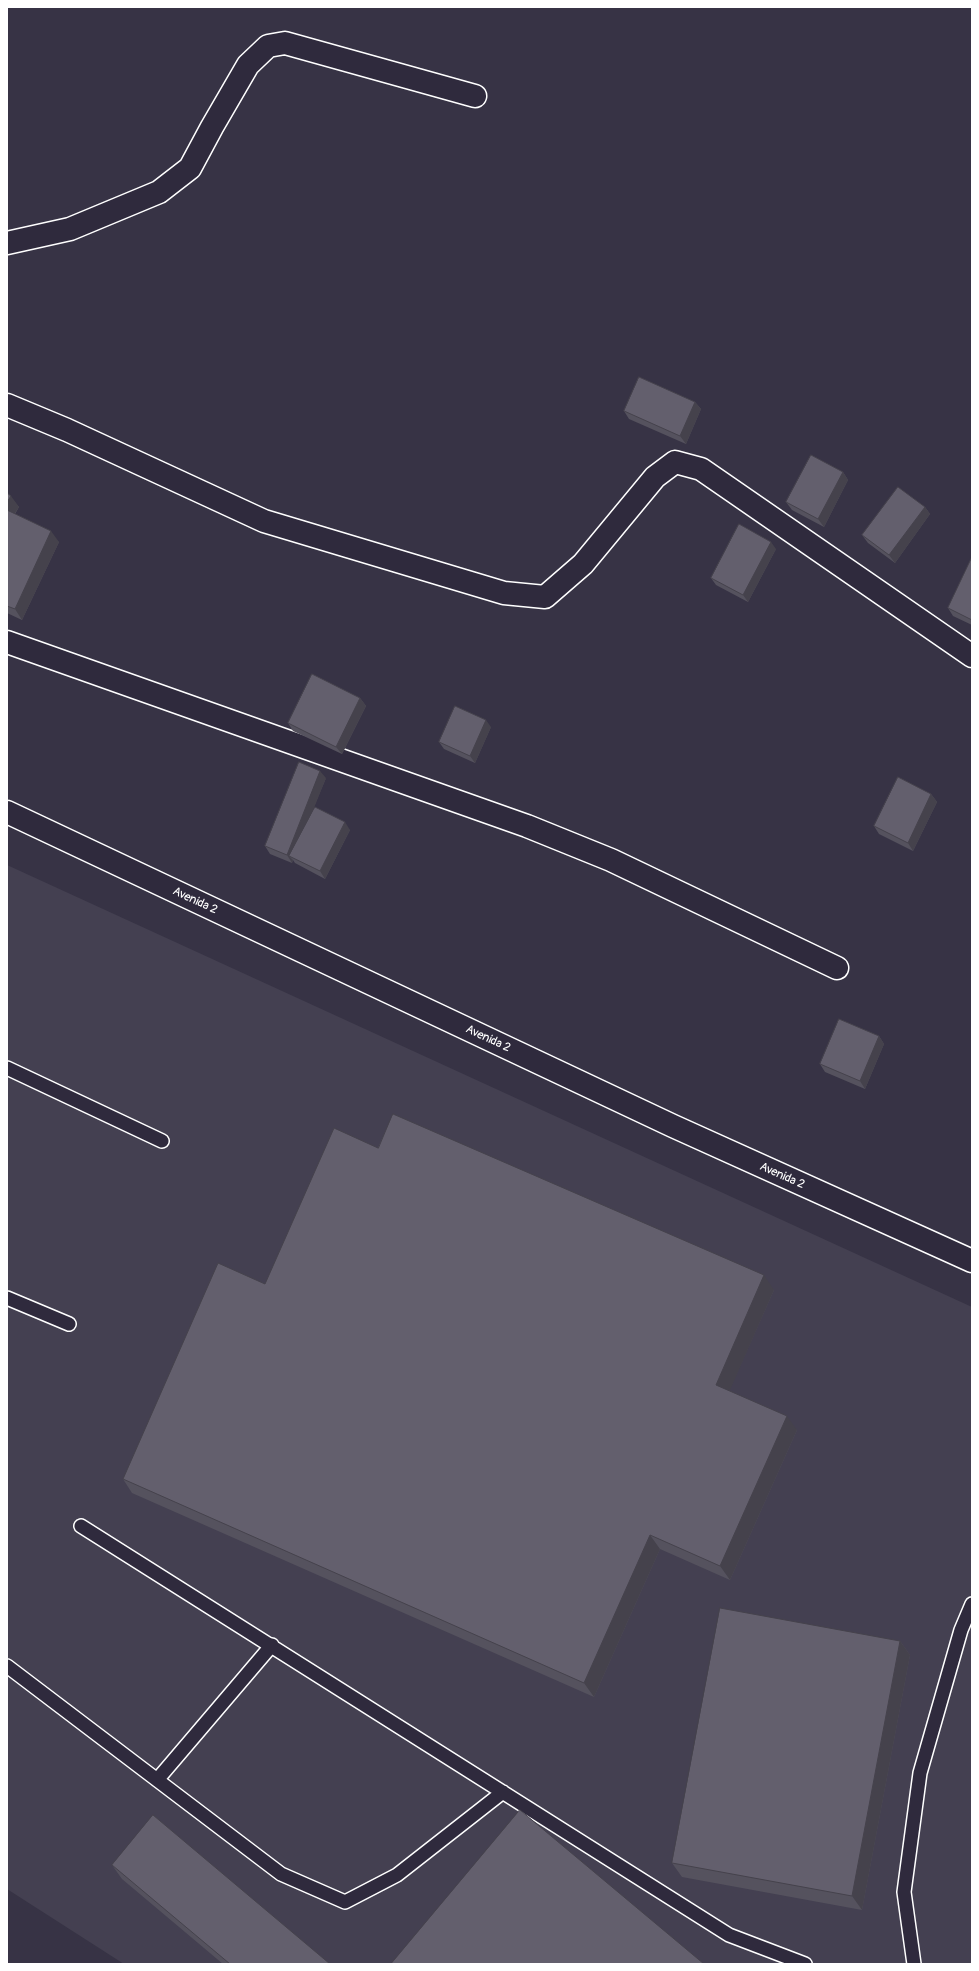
<!DOCTYPE html>
<html>
<head>
<meta charset="utf-8">
<style>
	body { margin:0 }
	#map { position:relative; width:979px; height:1971px; overflow:hidden; background:#373345; font-family:Pangolin,sans-serif }
	canvas { display:block }
	.frame { position:absolute; inset:0; border:8px solid #fff; pointer-events:none }
</style>
</head>
<body>
<div id="map">
<canvas width="979" height="1971"></canvas>
<div class="frame"></div>
</div>
<script>
const g = document.querySelector('canvas').getContext('2d');
g.lineJoin = 'round';
function paint(path, color) {
  g.fillStyle = color;
  g.fill(path, 'evenodd');
}
function stroke(path, color, width, dash) {
  g.strokeStyle = color;
  g.lineWidth = width;
  g.lineCap = dash ? 'butt' : 'round';
  g.setLineDash(dash || []);
  g.stroke(path);
}
function drawText(font, color, halo, rows, align = 'center') {
  g.font = font + ' Pangolin,sans-serif';
  g.lineWidth = 3;
  g.setLineDash([]);
  g.textBaseline = 'middle';
  g.strokeStyle = halo;
  g.fillStyle = color;
  for (const [text, x, y, turn = 0] of rows) {
    g.save();
    g.translate(x, y);
    g.rotate((+turn || 0) * Math.PI / 180);
    g.textAlign = isNaN(turn) ? turn : align;
    if (halo) g.strokeText(text, 0, 0);
    g.fillText(text, 0, 0);
    g.restore();
  }
}
const built = new Path2D(`
	M7,865L972,1307V1964H124L7,1889Z`);
const service = new Path2D(`
	M7,1068L162,1141
	M7,1298L69,1324
	M81,1526L729,1935L805,1964
	M7,1666L281,1874L345,1902L397,1875L503,1792
	M157,1780L272,1645
	M914,1964L904,1892L920,1773L961,1630L972,1604`);
const minor = new Path2D(`
	M7,243L70,229L159,192L190,168L212,127L248,65L268,46L285,43L475,96
	M7,405L67,430L264,521L504,593L545,597L583,564L655,477L675,462L701,469L972,656
	M7,642L527,826L611,860L837,968
	M7,812L673,1126L972,1261`);
const wall = new Path2D(`
	M695,402L701,409L686,444L629,419L624,411Z
	M843,472L848,480L824,527L792,510L786,502Z
	M7,493L19,507L15,514L59,542L22,620L7,613Z
	M925,507L930,514L895,563L868,543L862,535Z
	M776,549L748,602L716,585L711,578Z
	M972,557V625L953,616L948,608Z
	M360,698L366,706L342,754L293,731L288,723Z
	M491,727L475,763L444,749L439,742Z
	M326,778L313,809L350,830L325,879L295,863L293,860L292,863L270,854L265,846Z
	M931,794L937,802L913,851L879,834L874,826Z
	M879,1036L884,1044L865,1089L825,1072L820,1064Z
	M378,1148L774,1290L729,1391L797,1430L730,1580L660,1549L594,1697L132,1493L123,1479L265,1284Z
	M900,1641L910,1655L862,1910L682,1877L672,1863Z
	M112,1865L330,1964H223L122,1879Z`);
const shadedWall = new Path2D(`
	M695,402L701,409L686,444L680,436Z
	M843,472L848,480L824,527L818,519Z
	M11,496L19,507L7,525V502Z
	M925,507L930,514L895,563L889,555Z
	M51,531L59,542L22,620L15,609Z
	M771,542L776,549L748,602L743,595Z
	M360,698L366,706L342,754L336,747Z
	M486,720L491,727L475,763L470,756Z
	M320,771L326,778L294,858L289,856L293,860L292,863L287,855Z
	M931,794L937,802L913,851L908,843Z
	M345,822L350,830L325,879L320,871Z
	M879,1036L884,1044L865,1089L860,1081Z
	M764,1275L774,1290L726,1399L716,1385Z
	M787,1416L797,1430L730,1580L720,1566Z
	M650,1535L660,1549L594,1697L584,1683Z
	M900,1641L910,1655L862,1910L852,1896Z`);
const building = new Path2D(`
	M639,377L695,402L680,436L624,411Z
	M811,455L843,472L818,519L786,502Z
	M898,487L925,507L889,555L862,535Z
	M7,493L11,496L7,502Z
	M7,510L51,531L15,609L7,606Z
	M739,524L771,542L743,595L711,578Z
	M972,557V620L948,608Z
	M312,674L360,698L336,747L288,723Z
	M455,706L486,720L470,756L439,742Z
	M299,762L320,771L287,855L265,846Z
	M898,777L931,794L908,843L874,826Z
	M315,807L345,822L320,871L289,856Z
	M839,1019L879,1036L860,1081L820,1064Z
	M393,1114L764,1275L716,1385L787,1416L720,1566L650,1535L584,1683L123,1479L218,1263L265,1284L334,1128L378,1148Z
	M720,1608L900,1641L852,1896L672,1863Z
	M520,1810L704,1964H391Z
	M153,1815L330,1964H230L112,1865Z`);
const streetNames = [
	["Avenida 2",195,901,25],
	["Avenida 2",488,1039,25],
	["Avenida 2",782,1176,24]
];
paint(built, '#444051');
stroke(service, '#fff', 16);
stroke(minor, '#fff', 25);
stroke(service, '#2f2a3d', 13);
stroke(minor, '#2f2a3d', 22);
paint(wall, '#55525e');
paint(shadedWall, '#45424c');
paint(building, '#635f6d');
stroke(building, '#45424c', 1);
drawText('12px', '#fff', '#2f2a3d', streetNames);
</script>
</body>
</html>
